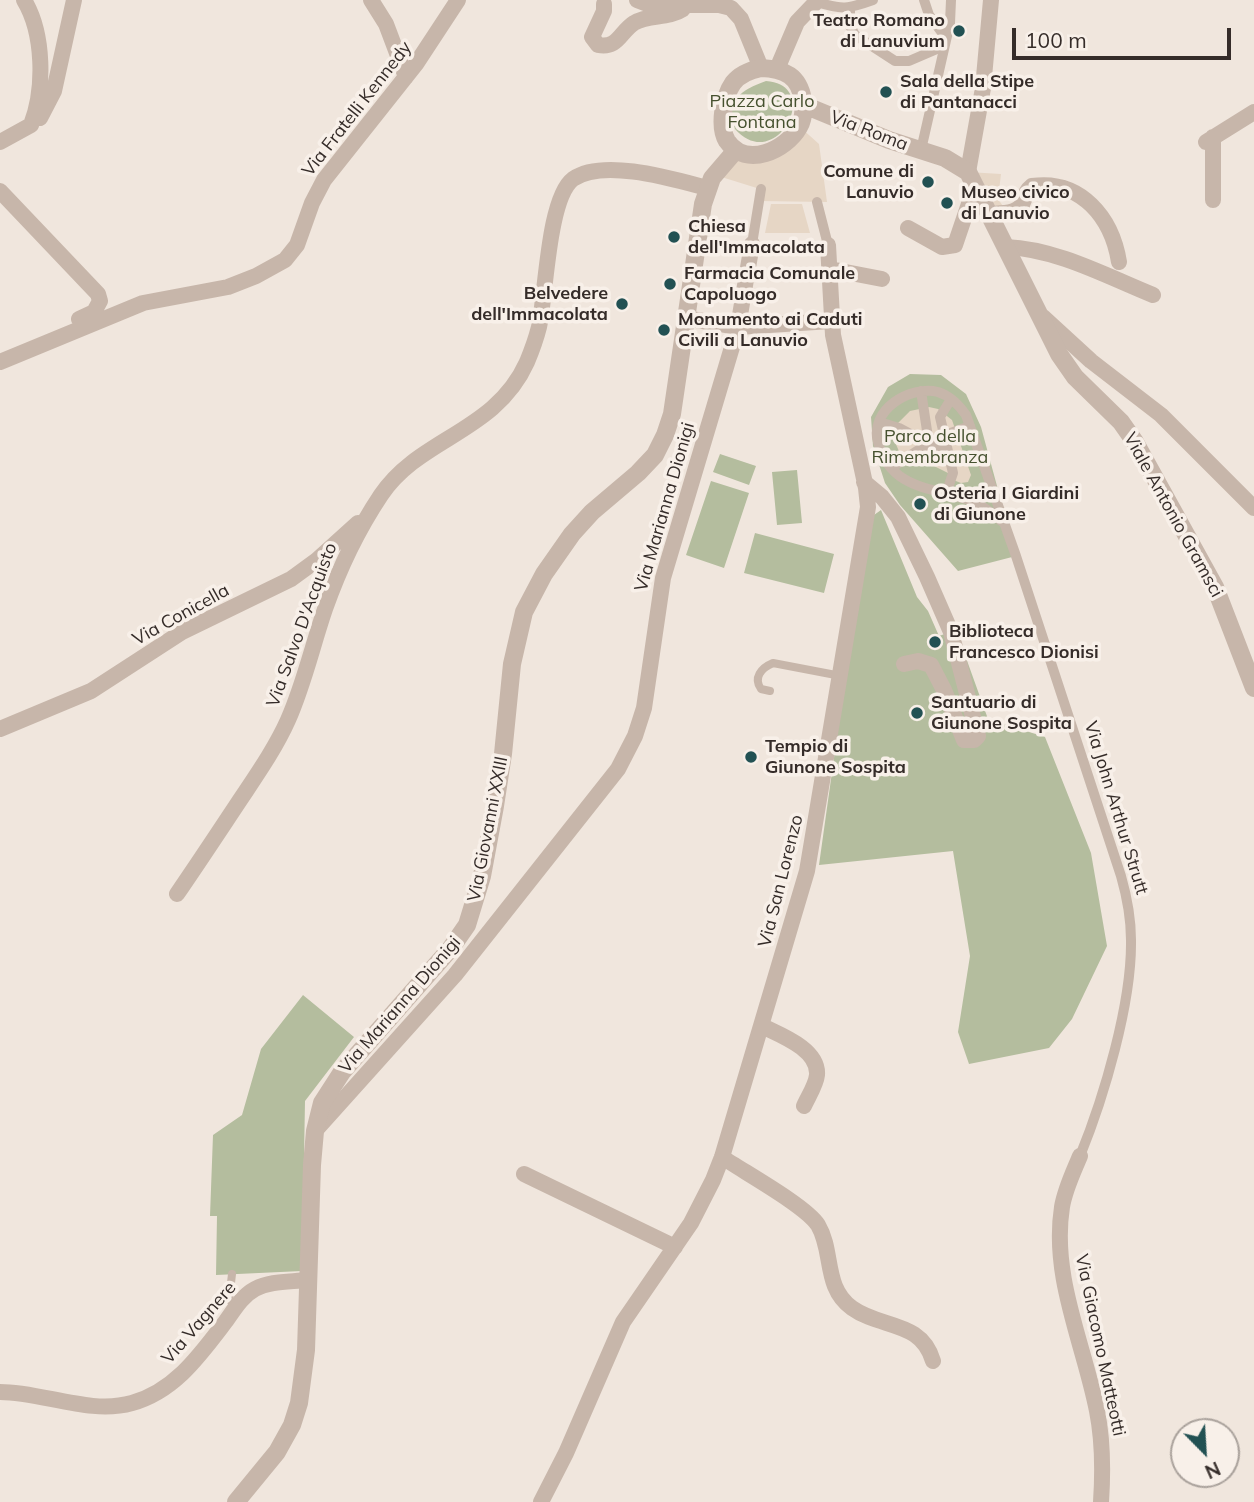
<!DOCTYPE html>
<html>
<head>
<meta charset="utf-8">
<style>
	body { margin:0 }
	#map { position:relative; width:1254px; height:1502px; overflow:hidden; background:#f0e6dd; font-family:Mulish,sans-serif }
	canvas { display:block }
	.north { position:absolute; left:1170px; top:1418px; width:70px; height:70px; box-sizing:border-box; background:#f8f0e9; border:2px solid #aaa29c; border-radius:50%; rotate:156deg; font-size:19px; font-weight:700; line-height:28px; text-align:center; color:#352c29 }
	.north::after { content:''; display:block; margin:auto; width:24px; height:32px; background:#225153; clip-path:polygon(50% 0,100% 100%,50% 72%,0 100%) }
	.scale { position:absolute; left:1012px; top:28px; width:219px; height:32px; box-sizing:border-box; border:4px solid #352c29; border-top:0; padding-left:9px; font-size:21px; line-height:24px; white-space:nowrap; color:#352c29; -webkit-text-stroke:5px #f8f0e9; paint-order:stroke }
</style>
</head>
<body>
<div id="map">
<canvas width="1254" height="1502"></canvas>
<div class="north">N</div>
<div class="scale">100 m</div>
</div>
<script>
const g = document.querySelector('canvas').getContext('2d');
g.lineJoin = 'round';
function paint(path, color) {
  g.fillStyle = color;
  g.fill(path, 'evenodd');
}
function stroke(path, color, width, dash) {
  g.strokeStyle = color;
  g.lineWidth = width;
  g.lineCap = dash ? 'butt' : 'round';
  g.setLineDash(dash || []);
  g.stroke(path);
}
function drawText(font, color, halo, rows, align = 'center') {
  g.font = font + ' Mulish,sans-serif';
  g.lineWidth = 7;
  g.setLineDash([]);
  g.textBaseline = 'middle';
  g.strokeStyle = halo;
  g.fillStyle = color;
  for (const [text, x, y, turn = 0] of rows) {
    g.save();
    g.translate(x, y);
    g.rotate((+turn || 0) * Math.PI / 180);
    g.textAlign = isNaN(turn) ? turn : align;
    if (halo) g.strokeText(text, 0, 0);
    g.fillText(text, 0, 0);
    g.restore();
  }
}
const green = new Path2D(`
	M766,81C824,85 776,175 735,129C725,100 741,90 766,81Z
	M910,374L941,375L966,394L981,427L1016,556L958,571L900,505L885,483L873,446L871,417L888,387Z
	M720,454L756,466L749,485L713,472Z
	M797,470L802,523L777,525L772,472Z
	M711,481L749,493L724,568L686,555Z
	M881,510L917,597L928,611L939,636L956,630L988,719L1045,737L1091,853L1107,946L1072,1019L1049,1048L969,1064L958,1032L970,956L953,851L819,865L846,672L874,515Z
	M755,533L834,554L824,593L744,573Z
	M303,995L354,1037L305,1101L302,1271L216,1275L217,1216H210L213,1135L242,1115L261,1049Z`);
const plaza = new Path2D(`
	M800,127L819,144L827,202L759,201L760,189L715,175L736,150L752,154Z
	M968,172L1001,174L998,199L1007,212L989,214Z
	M771,204H802L810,233H765Z
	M929,407L938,409L952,420L971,475L968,482L961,483L948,478L950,474L928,463L916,460L907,463L901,456L895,442L896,425L910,411Z`);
const service = new Path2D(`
	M770,691L761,689C753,678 761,668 773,663L841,676
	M232,1274L229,1300L238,1305`);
const pedestrian = new Path2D(`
	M924,0L929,15L946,38
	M817,2C842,10 848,9 873,0
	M850,9V26L855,35L895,61H909L944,46
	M921,150L950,23L951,0
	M817,202L828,245
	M752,244L761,189
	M921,391L929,444
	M879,422L899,428L959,460L980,453
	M891,468L937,438L970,426
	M946,494L953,473L940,417L951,399
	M1003,522C993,515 983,505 972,501C933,487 891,491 878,442C869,410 910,385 938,392C951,396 959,405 966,415L1016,556L1121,876C1127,897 1131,918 1131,940C1132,1003 1104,1097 1080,1156`);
const minor = new Path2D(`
	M371,0L386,24L406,77
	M637,0L650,5H719L731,8L741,19L761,68
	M604,4V11L592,37L598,45C618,49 620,32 634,23C649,14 668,19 683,9
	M777,69L797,22L818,0
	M40,118L54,91L74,0
	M0,142L31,125C45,89 44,33 24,0
	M1206,142L1254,112
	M968,172L983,88L991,0
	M0,191L98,294L100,301L94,312L79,319
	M1213,200V137
	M989,214C1001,213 1020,215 1024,200C1026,193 1026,191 1032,186C1081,179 1112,218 1119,262
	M908,228L942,247L955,245L975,186
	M1006,247C1057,249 1106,276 1153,295
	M830,269L882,279
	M1043,317L1091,361L1161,415L1254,508
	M685,318L738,327L831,321
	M0,362L143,303L228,287L256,276L285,260L297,245L312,203L324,180L416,64L458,0
	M864,482L882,497L898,517L927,577L951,632L978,736L974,740H964L944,690L931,665L918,661L904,664
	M0,729L91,691L182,632L291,579L317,560L358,523
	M177,894C199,862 220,830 242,797C258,773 276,747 288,720C304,684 312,647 325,609C339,569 357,531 381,495C420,437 495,433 527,362C532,350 536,339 539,327C546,294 548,198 573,179C603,158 673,179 707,188
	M762,1026C780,1035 819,1049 817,1075C816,1085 808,1097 804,1106
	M315,1131L455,975L618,769L635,736L644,708L663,578L738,327L752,244
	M1080,1156C1073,1173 1065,1189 1062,1207C1051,1277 1084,1344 1097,1411C1103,1441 1103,1472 1101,1502
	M722,1157C744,1172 806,1206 818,1225C834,1252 823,1287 852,1308C881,1329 921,1320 933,1361
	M524,1174L675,1247
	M0,1392C43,1392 90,1415 132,1403C175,1391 200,1355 226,1321C234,1310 242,1296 255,1289C270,1281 289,1282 307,1280
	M541,1502L566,1453L623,1322L691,1223L713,1180L722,1157L807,871L868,507L866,488L833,335L828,245`);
const tertiary = new Path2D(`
	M761,68C785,69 799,76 803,100C804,110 804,119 799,127C786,150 746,169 727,141C718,126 724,96 733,83C740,74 751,70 761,68Z
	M804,105L889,140L945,158L968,172L1059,354L1075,377L1121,422L1135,442L1215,587L1254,688
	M236,1502L277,1452L292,1425L299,1403L306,1350L312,1165L315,1131L322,1103L342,1072L451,948L467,925L482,876L495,806L503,754L512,664L524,612L544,574L572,534L592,512L638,473L655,455L665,435L672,414L703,204L712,178L736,150`);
const markers = [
	[959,31,7,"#225153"],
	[886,92,7,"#225153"],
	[928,182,7,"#225153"],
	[947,203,7,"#225153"],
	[674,237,7,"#225153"],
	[670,284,7,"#225153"],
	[622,304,7,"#225153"],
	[664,330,7,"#225153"],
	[920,504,7,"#225153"],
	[935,642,7,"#225153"],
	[917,713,7,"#225153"],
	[751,757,7,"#225153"]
];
const poiNames = [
	["Teatro Romano",945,21,"right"],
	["di Lanuvium",945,42,"right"],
	["Sala della Stipe",900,82],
	["di Pantanacci",900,103],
	["Comune di",914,172,"right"],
	["Lanuvio",914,193,"right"],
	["Museo civico",961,193],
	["di Lanuvio",961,214],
	["Chiesa",688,227],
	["dell'Immacolata",688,248],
	["Farmacia Comunale",684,274],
	["Capoluogo",684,295],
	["Belvedere",608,294,"right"],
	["dell'Immacolata",608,315,"right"],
	["Monumento ai Caduti",678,320],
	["Civili a Lanuvio",678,341],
	["Osteria I Giardini",934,494],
	["di Giunone",934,515],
	["Biblioteca",949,632],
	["Francesco Dionisi",949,653],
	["Santuario di",931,703],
	["Giunone Sospita",931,724],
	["Tempio di",765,747],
	["Giunone Sospita",765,768]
];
const parkNames = [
	["Piazza Carlo",762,102],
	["Fontana",762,123],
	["Parco della",930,437],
	["Rimembranza",930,458]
];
const streetNames = [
	["Via Fratelli Kennedy",357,109,-52],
	["Via Roma",869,131,21],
	["Via Marianna Dionigi",665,507,-74],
	["Viale Antonio Gramsci",1173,515,61],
	["Via Conicella",181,615,-29],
	["Via Salvo D'Acquisto",302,625,-70],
	["Via John Arthur Strutt",1116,808,73],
	["Via Giovanni XXIII",488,829,-79],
	["Via San Lorenzo",781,881,-76],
	["Via Marianna Dionigi",400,1005,-49],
	["Via Vagnere",199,1323,-49],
	["Via Giacomo Matteotti",1100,1345,78]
];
paint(green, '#b4bd9e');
paint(plaza, '#e6d6c5');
stroke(service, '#c7b6aa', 8);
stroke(pedestrian, '#c7b6aa', 10);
stroke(minor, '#c7b6aa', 16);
stroke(tertiary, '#c7b6aa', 18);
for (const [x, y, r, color] of markers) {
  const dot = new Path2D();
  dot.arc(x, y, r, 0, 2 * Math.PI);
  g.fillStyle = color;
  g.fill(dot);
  stroke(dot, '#f8f0e9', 2.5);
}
drawText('bold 18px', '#352c29', '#f8f0e9', poiNames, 'left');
drawText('18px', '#46512f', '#f8f0e9', parkNames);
drawText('18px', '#352c29', '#f8f0e9', streetNames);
</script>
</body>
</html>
